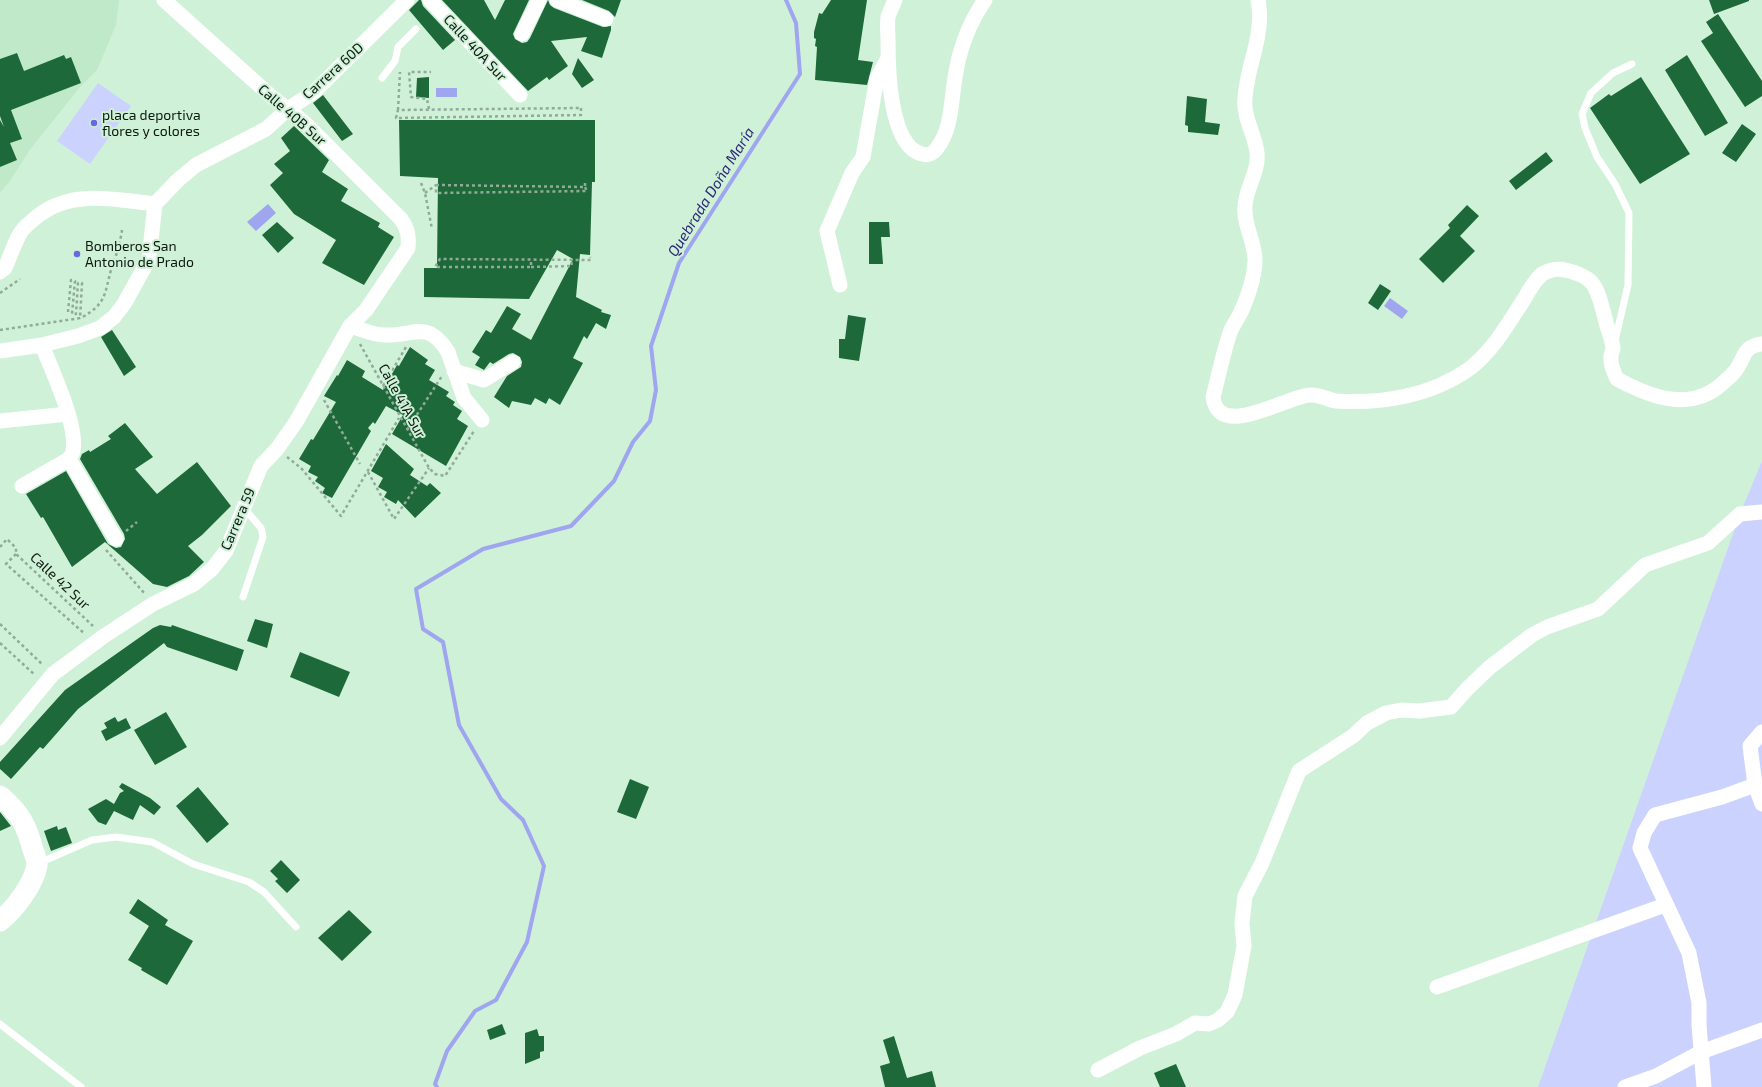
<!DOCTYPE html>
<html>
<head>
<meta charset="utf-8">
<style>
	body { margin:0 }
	canvas { display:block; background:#cff1d7 }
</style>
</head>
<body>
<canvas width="1762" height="1087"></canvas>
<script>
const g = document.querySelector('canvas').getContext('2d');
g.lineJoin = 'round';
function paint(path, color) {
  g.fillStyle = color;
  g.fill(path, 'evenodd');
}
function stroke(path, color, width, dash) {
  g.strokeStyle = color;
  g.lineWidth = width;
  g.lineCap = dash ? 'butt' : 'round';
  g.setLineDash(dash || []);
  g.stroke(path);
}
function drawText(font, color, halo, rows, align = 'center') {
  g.font = font + ' "Exo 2",sans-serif';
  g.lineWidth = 4;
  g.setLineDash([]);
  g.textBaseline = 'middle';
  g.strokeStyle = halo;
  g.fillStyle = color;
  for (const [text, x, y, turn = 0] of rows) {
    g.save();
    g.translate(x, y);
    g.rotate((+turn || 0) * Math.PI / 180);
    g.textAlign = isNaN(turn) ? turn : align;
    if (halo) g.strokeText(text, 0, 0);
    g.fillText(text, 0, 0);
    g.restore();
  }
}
const built = new Path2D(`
	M0,0H119L116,25L97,70L80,87L29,151L10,181L0,193Z`);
const green = new Path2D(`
	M98,83L131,106L90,164L57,141Z
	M1762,461V1087H1538L1740,514Z`);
const water = new Path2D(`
	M436,88H457V97H436Z
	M268,204L276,213L256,231L247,222Z
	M1390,298L1408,311L1402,319L1384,306Z`);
const stream = new Path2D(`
	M437,1087L435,1084L447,1051L475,1011L496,1000L527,942L544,866L523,820L501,799L459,725L443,642L423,629L416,589L483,549L571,526L614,481L633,442L650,421L656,390L651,346L679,263L800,74L796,23L786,0`);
const building = new Path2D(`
	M419,0H421L423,6L455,40L443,50L409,10Z
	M442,0H484L495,20L505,0H529L513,34L515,39L522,43L527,42L530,38L548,0L550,5L554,8L603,27L611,26V30L602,58L581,51L587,37L551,41L568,66L549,80L547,77L528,91Z
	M582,0H621L615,17L609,11Z
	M831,0H867L858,60L873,62L867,85L815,80L817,47L815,46L816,39L814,38V32L819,13L822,14Z
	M1709,0H1749V1L1714,14Z
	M1718,14L1762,81V96L1745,107L1701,41L1713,33L1706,22Z
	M17,53L24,71L64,55L66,59L71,57L81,83L11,110L22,139L10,143L17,160L0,167V120L4,127L0,116V59Z
	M1687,55L1728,123L1705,136L1665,70Z
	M578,58L594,80L582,88L572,74Z
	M429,77V98L416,97L417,78Z
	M1641,77L1690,154L1640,184L1590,108L1609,94L1611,96Z
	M323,95L353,134L342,141L313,103Z
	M1187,96L1207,99L1205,122L1220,124L1218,135L1188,132V126L1185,125Z
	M399,120H595V182H592L590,255L580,254L576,297L602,310L601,312L611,315L606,329L596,323L587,339L584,336L573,358L583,363L560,405L549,398L546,404L535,398L531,405L512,401L509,408L494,397L507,376L521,367L522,362L520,357L513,353L509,354L493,364L490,362L484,370L475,365L480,357L472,352L486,330L491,333L507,306L521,314L512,329L531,340L573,259L557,250L529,299L424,297V268H437L438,178L400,176Z
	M1742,124L1756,134L1736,162L1722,153Z
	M294,126L329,160L322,172L348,189L341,201L380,223L378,227L394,237L364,285L322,263L336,240L294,214L270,185L283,173L274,164L290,151L281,138Z
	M1546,152L1553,161L1516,190L1509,181Z
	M1467,205L1479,216L1460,236L1475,251L1443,283L1419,259L1450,228L1448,225Z
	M277,222L294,238L278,253L262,235Z
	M869,222H889L890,237H881L883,264H869Z
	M1380,284L1391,291L1378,310L1368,303Z
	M848,315L866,318L859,361L839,358V339H845Z
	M112,330L136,367L124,376L101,337Z
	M410,347L428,360L425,364L435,370L429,380L449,392L446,396L455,402L453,405L462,411L457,419L468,426L446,466L392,434L403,415L386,406L375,424L373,422L368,428L371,431L332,498L322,493L325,488L315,481L318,477L308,472L311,466L299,459L311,439L313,440L336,402L324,396L337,375L338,376L347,360L365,371L362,377L383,390L397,365L399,366Z
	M125,423L153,457L135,469L157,494L197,462L231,506L202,535L188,546L204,562L189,576L167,587L153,584L105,542L72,567L43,517L41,518L26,494L66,471L108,544L116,548L121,547L125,539L124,534L80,459L82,454L89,450L90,452L111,439L108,436Z
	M386,444L414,469L410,475L427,486L430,483L441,493L415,518L398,500L396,504L384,497L387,492L378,487L383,478L371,471Z
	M255,619L273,624L267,648L247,641Z
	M160,625L171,627L172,625L244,650L237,671L167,647L164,643L78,709L43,749L40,747L11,779L0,769V762L65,690L153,628Z
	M300,652L350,672L339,697L290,677Z
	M166,712L187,747L155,765L134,730Z
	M115,717L118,722L126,718L131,728L106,741L101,731L107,728L104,723Z
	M630,779L649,787L636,819L617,812Z
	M122,783L150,798L161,807L154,815L140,805L133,820L114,811L106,825L98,822L88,809L106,799L114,804L120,793L124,791L119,787Z
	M198,787L229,824L207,843L176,806Z
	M0,812L11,826L0,831Z
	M57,826L58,830L66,827L72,843L51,851L44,831Z
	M281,860L300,880L287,893L275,881L278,879L270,871Z
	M138,899L168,920L165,925L193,941L167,985L141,970L142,968L128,960L149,926L129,913Z
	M349,910L372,932L342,961L318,938Z
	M502,1024L506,1034L490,1040L487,1030Z
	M537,1029L539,1036H544V1051L540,1052V1058L525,1064V1033Z
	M894,1036L907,1078L932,1071L936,1087H885L880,1066L890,1063L883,1040Z
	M1176,1064L1186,1087H1160L1154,1073Z`);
const path = new Path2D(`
	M581,108V115L396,118L398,110Z
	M429,109L427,99L411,97L409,72H431
	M398,110L400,72
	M421,183L425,193L432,229
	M436,185L585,187V182
	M425,193L436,185V193L587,191L585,187
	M531,262V267H435L440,259L591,260L590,257
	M531,267L572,266L571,260
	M0,293L20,279
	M68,312L71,280L75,281L72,314H76L78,283H82L80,319
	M0,330L81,318C107,303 104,295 111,270C116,256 120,244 122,230
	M360,344L429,468L435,474L445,476L474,431
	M383,386L406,347
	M324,400L360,464
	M407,430L442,376
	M287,457L301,468L341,516L399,418
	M368,472L394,519L429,468
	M126,531L137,522
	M0,547L7,539L16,548V554L93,626
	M106,550L145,594
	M16,554L6,564L85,634
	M0,624L43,665
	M0,643L35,675`);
const lane = new Path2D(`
	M382,78L395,61L398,47L416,29
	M1615,341L1628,285L1629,213L1615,184L1597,157L1585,128L1582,114L1591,93L1613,73L1632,64
	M243,597L263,537L261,528L244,508
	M39,863L92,840L116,837L152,842L193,864L249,882L264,892L296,927
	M0,1024L81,1087`);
const street = new Path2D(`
	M430,0L520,95
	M557,0L606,19
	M895,0C893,5 890,11 888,17C887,24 888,33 888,41C888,67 889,146 922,154C928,156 934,153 937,148C952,129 951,101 955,78C959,50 969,23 985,0
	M1258,0C1265,34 1247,65 1245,98C1243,118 1255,134 1257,153C1259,172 1246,187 1245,206C1243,225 1256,243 1255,262C1254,279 1247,299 1240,314C1237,319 1234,324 1231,330C1223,352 1219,375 1213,397C1218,441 1287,396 1310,395C1319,394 1328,400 1336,401C1381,404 1431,396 1469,369C1493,351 1507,325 1523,301C1528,292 1534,281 1542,274C1549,270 1557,268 1565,270C1598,277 1597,290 1605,318C1607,328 1612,338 1613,348C1613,351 1611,353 1611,356C1610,363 1614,373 1617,379C1652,398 1693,413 1725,381C1729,378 1733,374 1736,370C1746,356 1742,347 1762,344
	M522,34L539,0
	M0,272L5,268C10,257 15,241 21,232C26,225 33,220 39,215C74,189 116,200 155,204
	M840,285L827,231L852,173L863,157L877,78L888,58
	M350,326C361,329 373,335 384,335C413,337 427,318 448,352L464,398L482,420
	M42,345C52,371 78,425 73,451C73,453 71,456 69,459L116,539
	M0,351L42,345L78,336L100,328L114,317L124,304L149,259L155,204L178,180L196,165L266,129L288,109L314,92L407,0
	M454,371L484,380L513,362
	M0,421L68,414
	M22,486L69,459
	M1762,732L1750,746L1755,785L1762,804
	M0,738L53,674L104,636L153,604L194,584L212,569L226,551L261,466L277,449L296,422L350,326L366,310L408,248C409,236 408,229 401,219L305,123L273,98L164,0
	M1437,987L1665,905
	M1098,1070L1140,1048L1176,1034L1195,1023L1209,1024L1218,1020L1227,1012L1235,995L1244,946L1242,923L1245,896L1262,863L1299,771L1353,736L1367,723L1386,713L1401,710L1419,711L1451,707L1467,689L1490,667L1532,635L1547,627L1598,609L1645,565L1708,543L1740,514L1762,512
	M1625,1087L1656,1076L1701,1052L1762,1030
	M1704,1087L1699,1025V1003L1689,953L1640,848L1644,833L1655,815L1722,797L1755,785`);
const secondary = new Path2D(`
	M0,796C20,813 27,826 33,850C35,855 37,861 37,865C34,884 15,909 0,921`);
const markers = [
	[94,123,4,"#6868e1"],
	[77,254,4,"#6868e1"]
];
const streetNames = [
	["Calle 40A Sur",475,48,47],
	["Carrera 60D",333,71,-42],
	["Calle 40B Sur",292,115,41],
	["Calle 41A Sur",402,401,61],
	["Carrera 59",238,519,-67],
	["Calle 42 Sur",60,581,43]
];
const poiNames = [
	["placa deportiva",102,115],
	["flores y colores",102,131],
	["Bomberos San",85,246],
	["Antonio de Prado",85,262]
];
const waterNames = [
	["Quebrada Doña María",711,192,-58]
];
paint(built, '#c0e9c9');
paint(green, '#ccd2fe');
paint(water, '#9fa6ef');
stroke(stream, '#9fa6ef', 4);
paint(building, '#1e693a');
stroke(path, '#90ab97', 2.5, [3, 3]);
stroke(lane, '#fff', 7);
stroke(street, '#fff', 15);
stroke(secondary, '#fff', 21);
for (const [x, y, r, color] of markers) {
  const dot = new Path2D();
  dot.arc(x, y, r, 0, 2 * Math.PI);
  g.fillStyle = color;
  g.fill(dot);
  stroke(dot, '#cff1d7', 1.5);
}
drawText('14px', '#0c180f', '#cff1d7', streetNames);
drawText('14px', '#0c180f', '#cff1d7', poiNames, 'left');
drawText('italic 15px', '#2d287a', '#cff1d7', waterNames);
</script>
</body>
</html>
